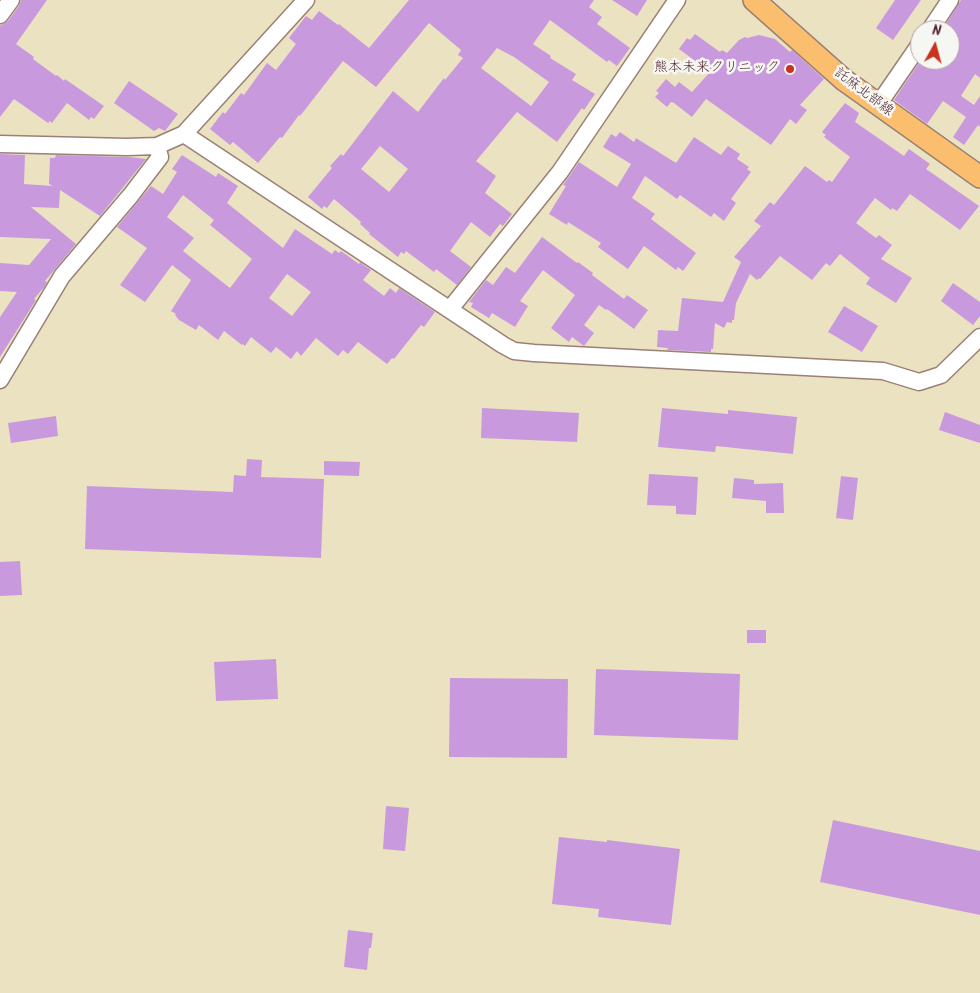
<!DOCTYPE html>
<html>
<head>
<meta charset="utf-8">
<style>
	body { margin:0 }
	#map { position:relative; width:980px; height:993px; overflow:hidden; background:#ebe2c2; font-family:Kalam,sans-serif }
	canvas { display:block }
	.north { position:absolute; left:910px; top:20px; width:50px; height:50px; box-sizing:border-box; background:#f6f6f2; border:1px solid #b1a0a2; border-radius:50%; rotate:7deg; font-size:14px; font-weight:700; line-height:20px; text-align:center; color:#4a1f2b }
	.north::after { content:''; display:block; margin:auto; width:18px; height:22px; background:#c8321e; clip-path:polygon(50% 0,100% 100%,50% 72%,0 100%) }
</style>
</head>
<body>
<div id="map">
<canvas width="980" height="993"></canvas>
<div class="north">N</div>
</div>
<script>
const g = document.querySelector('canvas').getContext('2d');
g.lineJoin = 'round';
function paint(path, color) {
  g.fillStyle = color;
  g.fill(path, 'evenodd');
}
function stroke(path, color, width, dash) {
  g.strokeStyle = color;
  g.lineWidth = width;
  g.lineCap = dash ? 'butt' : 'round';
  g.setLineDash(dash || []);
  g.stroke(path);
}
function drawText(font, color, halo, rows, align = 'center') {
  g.font = font + ' Kalam,"Klee One",sans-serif';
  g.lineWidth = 5;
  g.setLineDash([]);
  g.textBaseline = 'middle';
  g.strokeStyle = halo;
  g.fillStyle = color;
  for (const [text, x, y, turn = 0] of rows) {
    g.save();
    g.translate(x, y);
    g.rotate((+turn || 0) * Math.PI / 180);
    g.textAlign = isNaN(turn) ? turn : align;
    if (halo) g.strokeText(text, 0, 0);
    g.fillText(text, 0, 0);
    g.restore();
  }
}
const building = new Path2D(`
	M21,0H47L16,44L34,57L33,59L56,76L57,75L64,81L65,79L104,106L94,119L91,117L89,120L67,103L52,123L50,121L48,123L14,99L0,117V26L8,21L19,6Z
	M409,0H594L589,7L602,17L597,24L630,48L617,66L609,60L607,62L550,20L533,44L551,56L550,58L576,74L572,80L595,94L584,110L582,108L557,142L517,112L476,161L496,176L485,193L512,214L503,226L500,224L490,237L471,222L450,251L471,267L457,285L436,269L434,272L406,251L404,254L401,252L398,257L369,234L370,233L360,224L361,222L334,199L327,208L324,206L322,209L308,197L332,168L330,166L341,154L343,156L393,91L418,112L444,78L445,80L463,58L458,55L461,50L429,23L376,87L343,61L300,116L299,115L282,138L280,137L258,163L233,142L230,145L210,129L223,112L225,114L241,93L244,95L267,63L276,70L296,44L289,38L306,16L312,20L319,11L338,25L339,24L369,48ZM497,48L514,57L549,82L531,106L481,68ZM380,146L408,169L389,192L361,169Z
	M612,0H647L637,16Z
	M895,0H921L893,40L876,28Z
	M961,0H980V78L975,74L961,96L974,105L980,96V127L978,125L964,145L953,137L966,117L943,101L927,124L894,100L921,60H950V30H942Z
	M695,34L720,52L722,50L727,53L739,40L745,37L747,38L759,35L775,39L790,52L792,50L824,79L800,105L807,110L796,124L790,119L771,145L706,99L692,117L674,103L671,102L667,107L655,97L659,93L656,91L666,79L675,87L679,82L692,92L710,72L679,49L687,38L690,40Z
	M129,81L178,114L165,131L159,128L154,131L114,103Z
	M845,103L859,113L855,122L904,156L909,149L930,164L926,169L979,206L960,230L910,194L897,211L892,208L891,210L875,198L856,223L876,238L879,235L892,245L881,259L912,278L896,303L866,284L870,278L840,254L830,266L826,263L812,280L780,256L760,279L759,278L757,280L750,274L736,303L734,320H732V323L727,322L724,328L715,323L713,349H711V352L667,350L668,348L657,347L658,330L678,331L682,298L723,302L741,262L734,257L761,226L754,221L770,202L774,205L805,166L827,182L829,180L832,182L850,157L824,137L826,135L822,132Z
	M620,132L634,142L636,138L676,163L694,137L721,155L728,146L740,154L737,159L749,167L747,169L751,172L731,199L736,203L724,221L714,213L711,217L680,195L677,199L645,176L632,198L655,214L651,219L696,253L683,271L678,267L676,270L644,246L628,269L598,247L601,243L568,222L567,225L549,214L566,186L563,185L579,162L617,187L631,164L603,147L611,134L616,137Z
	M0,154L25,155L24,184L53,186L49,184L50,158H55L56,155L129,157L146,159L100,216L60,190L59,208L31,207L76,244L45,281L47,282L45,286L34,299L36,300L0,357V317L17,292L0,291V263L29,265L51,239L0,237Z
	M182,155L216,177L218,173L238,186L227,203L283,248L295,229L332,254L335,250L339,253L341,251L359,264L360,262L365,266L371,270L363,280L384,296L390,288L396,293L399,288L435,312L424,327L421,325L394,359L392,358L387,364L358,342L348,354L343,350L338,356L316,338L301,356L297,351L291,359L276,347L271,353L251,337L245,346L243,344L242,345L224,331L218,340L199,325L196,330L179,320L175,315L176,314L171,311L191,280L172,265L145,302L120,285L147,248L117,227L151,186L163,194L177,172L172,169ZM183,195L214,220L210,225L252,259L230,288L183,251L194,238L167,217ZM287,274L311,292L292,316L269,298Z
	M542,237L577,263L578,262L593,273L592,275L624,299L627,295L648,310L634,329L607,309L606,310L599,305L584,325L594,333L584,346L572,337L569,342L551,328L575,295L543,270L520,301L528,306L515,327L492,313L489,318L471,307L473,303L469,302L486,280L493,285L506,267L515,273Z
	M953,283L980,302V316L973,325L941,301Z
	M844,306L878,326L862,352L828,332Z
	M482,408L579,413L577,442L481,438Z
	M662,408L728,414V410L797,417L793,454L716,446L715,452L658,447Z
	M945,412L980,425V443L939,430Z
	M56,416L58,436L11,443L8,423Z
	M247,459L262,460L261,477L324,479L321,558L85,549L87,486L233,492L234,475L246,476Z
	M324,461L360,462L359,476L324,475Z
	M649,474L698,477L696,515L676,514V506L647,505Z
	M841,476L858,478L853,520L836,518Z
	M734,478L754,480V484L783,483L784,513H766V501L732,498Z
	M20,561L22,595L0,596V562Z
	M747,630H766V643H747Z
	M276,659L278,699L216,701L214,662Z
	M596,669L740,674L738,740L594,735Z
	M450,678L568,679L567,758L449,757Z
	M386,806L409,808L405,851L383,849Z
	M833,820L980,851V915L820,882Z
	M559,837L607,842V840L680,849L671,925L598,917L599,909L552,904Z
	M348,930L373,933L371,948H369L367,970L344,967Z`);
const minor = new Path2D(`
	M0,15L11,0
	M930,30L950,0
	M878,105L920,44
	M184,134L503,345L514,351L534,353L883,371L919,382L941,375L980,337
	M0,144L127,147L157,146L184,134L306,0
	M450,309L560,172L677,0
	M0,380L62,276L131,195L160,157L157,146`);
const major = new Path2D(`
	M754,0L844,80L980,177`);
const markers = [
	[790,69,5,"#c8321e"]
];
const poiNames = [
	["熊本未来クリニック",780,69]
];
const streetNames = [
	["託麻北部線",863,93,37]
];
paint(building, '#c999de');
stroke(minor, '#9a8076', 19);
stroke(major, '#9a8076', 24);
stroke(minor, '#fff', 16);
stroke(major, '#fbbe6e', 21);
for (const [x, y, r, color] of markers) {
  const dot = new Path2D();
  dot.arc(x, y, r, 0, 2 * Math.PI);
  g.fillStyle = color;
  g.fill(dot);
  stroke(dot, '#f6f6f2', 2);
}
drawText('14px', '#4a1f2b', '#f6f6f2', poiNames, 'right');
drawText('14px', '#4a1f2b', '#f6f6f2', streetNames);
</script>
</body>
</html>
